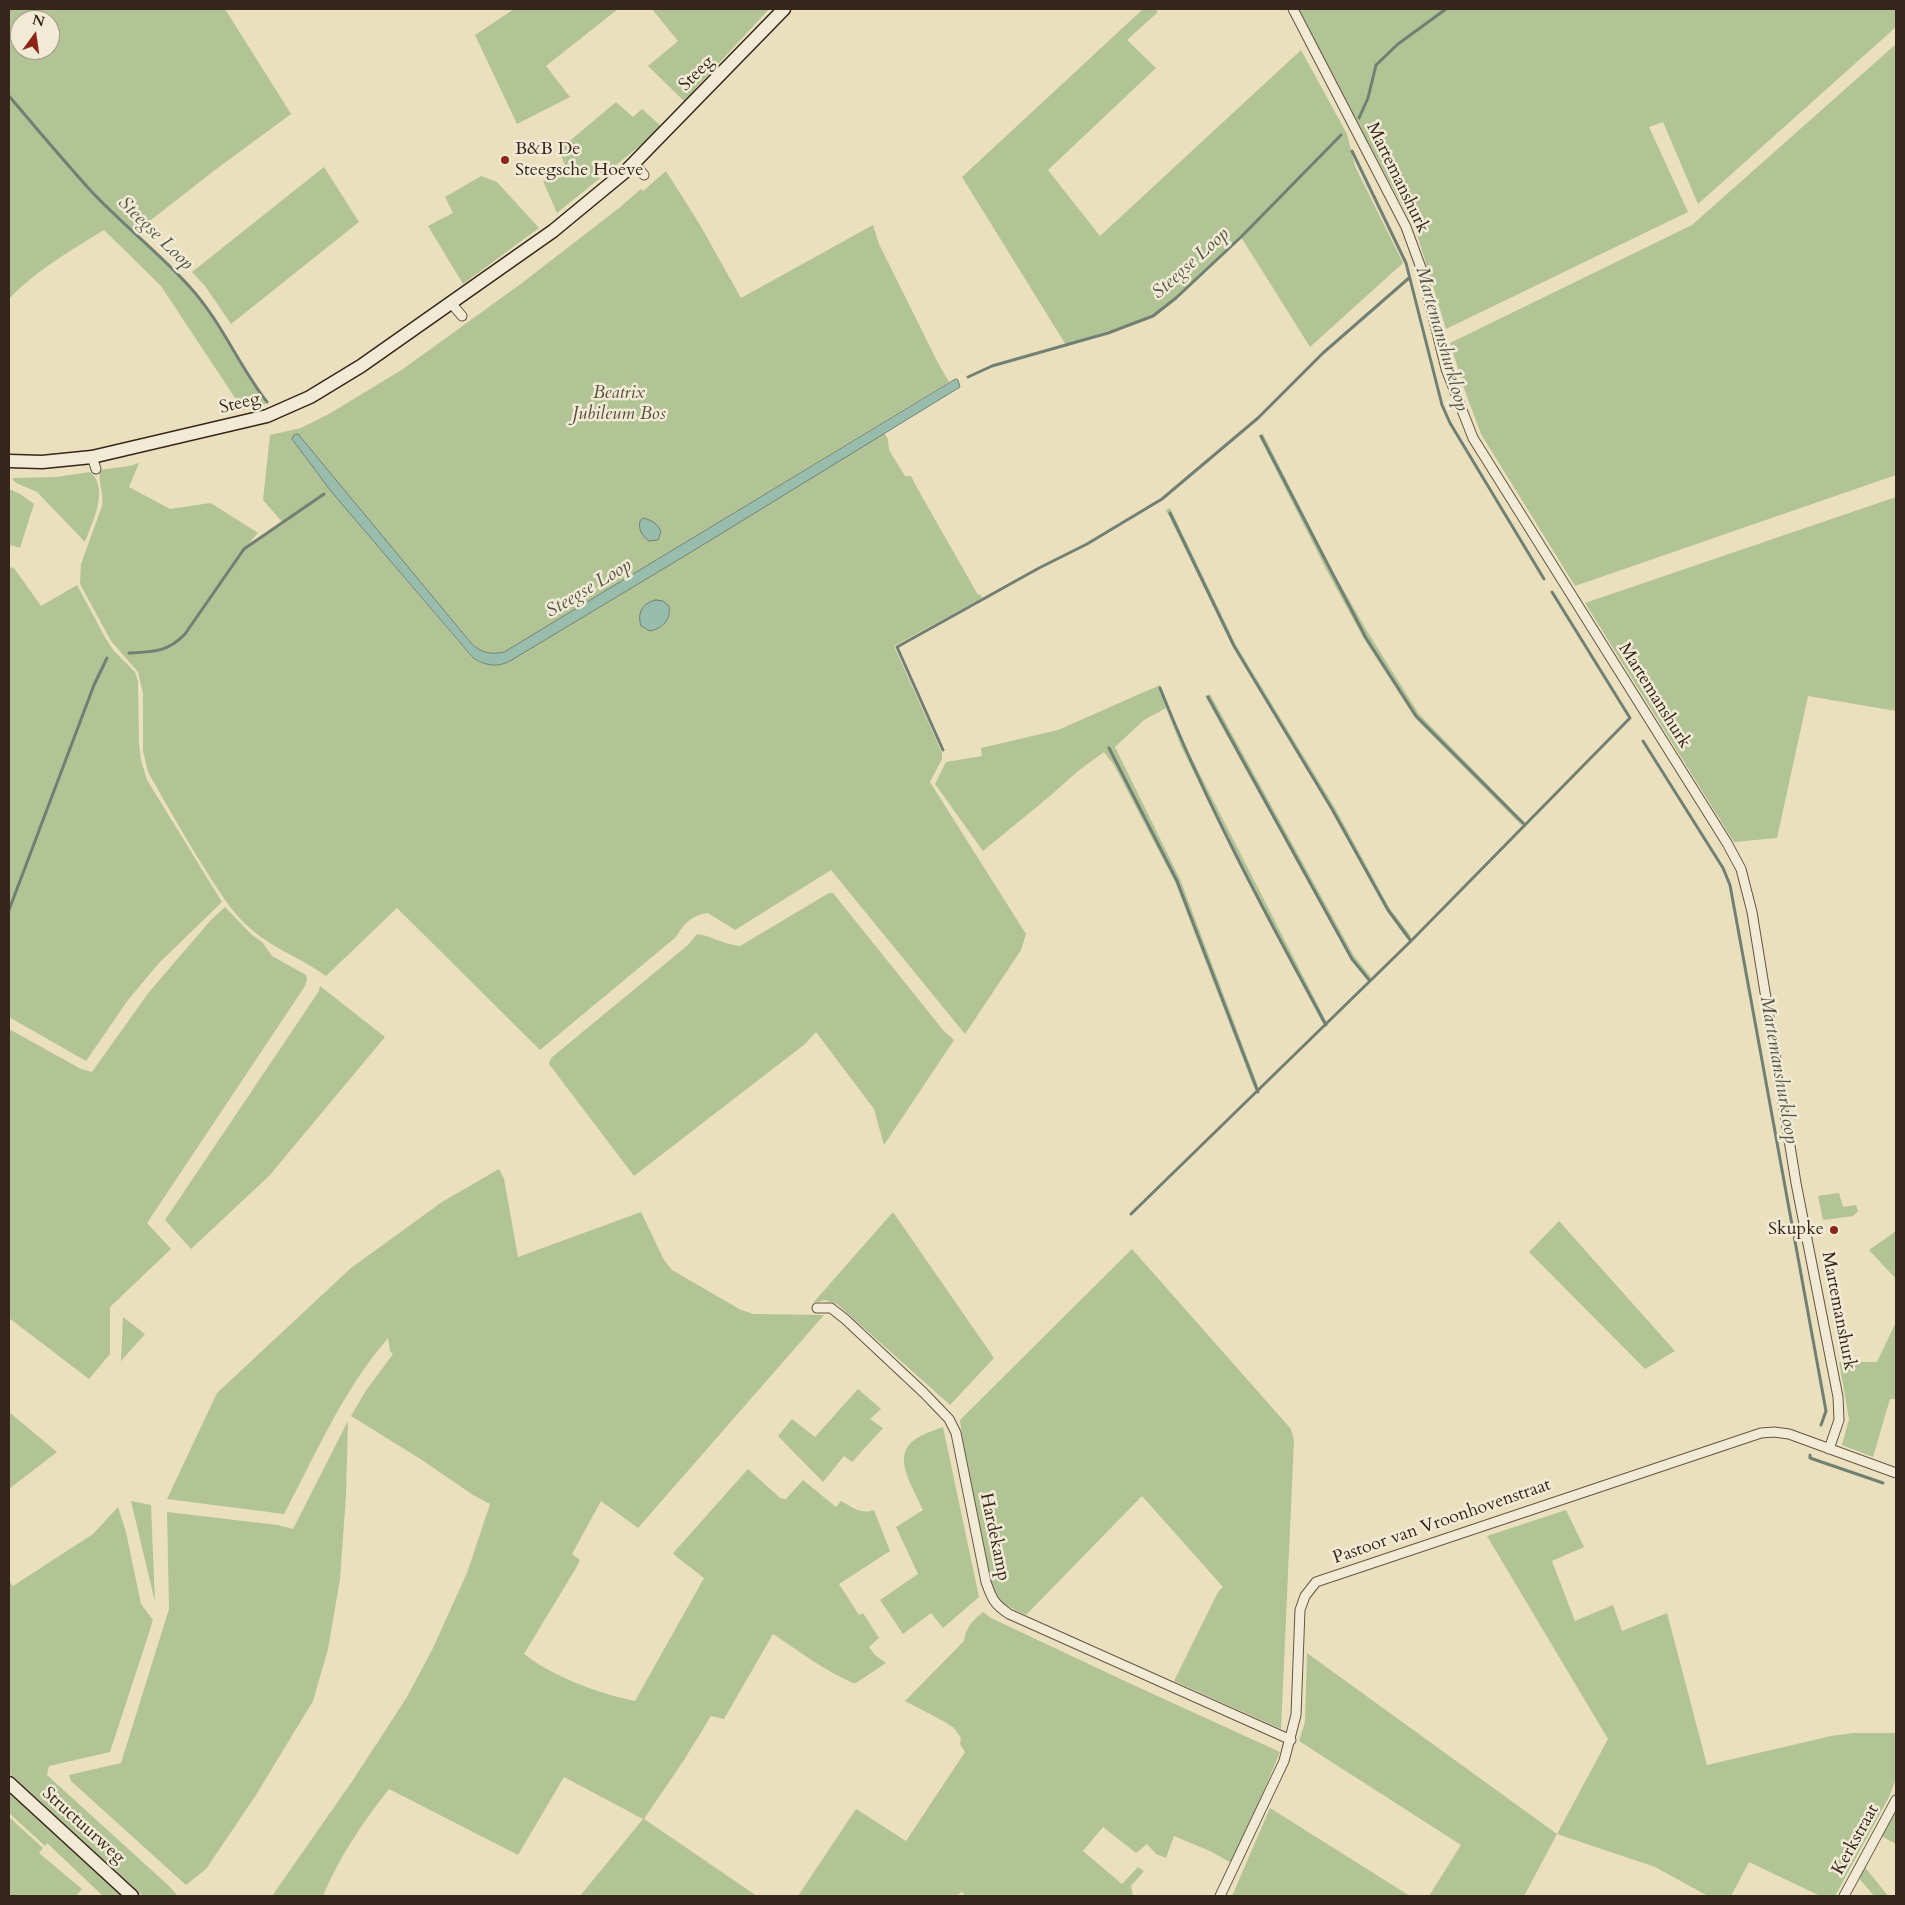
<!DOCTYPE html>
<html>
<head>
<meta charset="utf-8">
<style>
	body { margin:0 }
	#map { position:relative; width:1905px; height:1905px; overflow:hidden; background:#eae0be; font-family:Cardo,serif }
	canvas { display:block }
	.frame { position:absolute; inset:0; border:10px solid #37251b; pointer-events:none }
	.north { position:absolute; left:10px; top:10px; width:50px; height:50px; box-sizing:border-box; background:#f1ebd5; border:1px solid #a79c8b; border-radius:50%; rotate:14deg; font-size:14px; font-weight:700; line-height:20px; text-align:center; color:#37251b }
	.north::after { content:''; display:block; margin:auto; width:18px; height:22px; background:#8f2418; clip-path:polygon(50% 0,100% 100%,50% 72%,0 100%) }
</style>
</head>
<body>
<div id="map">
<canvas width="1905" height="1905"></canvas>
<div class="frame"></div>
<div class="north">N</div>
</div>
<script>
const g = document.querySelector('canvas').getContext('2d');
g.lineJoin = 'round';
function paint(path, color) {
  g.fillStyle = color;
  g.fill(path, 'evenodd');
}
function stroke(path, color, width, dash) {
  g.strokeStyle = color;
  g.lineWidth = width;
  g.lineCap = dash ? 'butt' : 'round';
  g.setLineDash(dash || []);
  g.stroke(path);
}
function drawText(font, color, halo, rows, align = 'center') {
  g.font = font + ' Cardo,serif';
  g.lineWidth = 5;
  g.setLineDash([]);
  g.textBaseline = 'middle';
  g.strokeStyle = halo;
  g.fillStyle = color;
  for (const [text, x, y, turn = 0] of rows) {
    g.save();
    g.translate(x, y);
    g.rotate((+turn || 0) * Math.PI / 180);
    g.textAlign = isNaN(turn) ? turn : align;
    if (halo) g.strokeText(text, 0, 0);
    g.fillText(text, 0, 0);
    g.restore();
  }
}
const green = new Path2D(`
	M9,9H225L291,114L215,170L147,223L136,235L189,286L199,298L266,404L243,410L161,286L104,230C73,249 34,272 9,299ZM20,20H50V50H20Z
	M514,9H618L546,66L570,97L517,124L475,35Z
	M652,9H769L684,101L648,66L678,41Z
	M1143,9H1155L1158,12L1127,40L1156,68L1048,170L1100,236L1301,50L1347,134L1355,166L1403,263L1310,347L1241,237L1176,298L1153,316L1066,345L962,177Z
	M1296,9H1896V27L1698,204L1663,122L1649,127L1688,212L1446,329L1416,231Z
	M1896,44V475L1575,586L1481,434L1465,391L1450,343L1692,225Z
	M616,102L633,117L642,109L661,126L642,144L557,213L543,181L566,168L559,150Z
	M324,167L359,222L231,324L205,286L192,272Z
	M666,171L700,225L741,298L873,225L879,244L937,361L949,382L504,652C490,655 481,653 471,643L298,434L294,435L292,439L330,490L472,658C484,665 497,668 510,661L688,554L884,433L888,439L889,450L905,476H911L916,486L978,595L980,594L982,598L894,646L942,753V759L930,782L1026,934L1021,950L965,1034L831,870L735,930L708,913C692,915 684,923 676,937L540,1050L397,908L326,976C303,959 274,949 252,930C235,916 222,896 210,877C188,843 168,807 148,772L143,751V693L138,672L111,641L80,584L81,564L102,506C104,494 98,483 100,470L129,466L139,463L129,487L170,509L210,503L214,505L258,533L249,543L284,524L263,500L270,435L301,428L329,414L403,369L522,283L619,208L641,189L643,191Z
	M481,176L497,182L539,228L463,284L428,226L453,213L445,197Z
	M1263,434L1331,568L1367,631L1419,714L1524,822L1521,825L1415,718L1364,639L1328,573L1259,436Z
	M90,472C110,488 92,523 85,542L37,492L16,483L12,478L56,477Z
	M9,489L20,494L34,504L20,548L11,545L9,552Z
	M1896,497V711L1808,696L1777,838L1734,842L1585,603Z
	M1170,508L1236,645L1335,808L1390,909L1411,936L1407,939L1387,911L1331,810L1233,646L1166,510Z
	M9,567L14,568L41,606L77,585L106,639L114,651L135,672L138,681L139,743L141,760L147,780L222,902L159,963L128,1000L86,1061L9,1017Z
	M1160,685L1185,745L1326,1021L1323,1024L1226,838L1181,746L1166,708L1144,720L1115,747L1180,879L1258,1086L1255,1090L1175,882L1114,765L1104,752L1078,771L1050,796L983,851L935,784L946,762L982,756L981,748L1058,730Z
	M1210,694L1354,956L1371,977L1368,980L1351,960L1205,696Z
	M829,893H833L943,1030L954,1040L884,1145L874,1109L816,1032L805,1044L634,1176L549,1064L551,1058L688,945L697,934C712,936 725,945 740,946Z
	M225,907L251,934L263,943L272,956L306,975L307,979L305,986L147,1223L171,1249L110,1307V1354L89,1379L9,1318V1029L81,1069L92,1072L149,992L211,920Z
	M320,986L385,1037L269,1176L191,1249L165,1220L319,991Z
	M499,1169L504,1179L518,1257L641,1212L664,1260L672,1270L741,1310L754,1314L824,1315L638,1528L601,1501L572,1554L580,1560L576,1568L524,1654C552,1676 599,1694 635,1701L704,1578L673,1554L675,1551L748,1469L780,1498L786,1499L803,1480L836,1507L841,1501C852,1507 861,1515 874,1510L890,1551L839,1584L859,1615L863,1613L879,1638L869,1647L875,1655L886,1663L856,1683H853C823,1670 799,1651 773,1634L724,1719L711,1716L684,1760L644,1819L757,1896H580L643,1819L564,1777L518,1855L389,1789C363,1822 339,1857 323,1896H272L353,1780L407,1697L433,1648L467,1573L490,1504L473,1495L422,1460L351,1416L365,1392L393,1354L390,1351L388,1338C343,1390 316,1454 284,1514L167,1499L217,1393L351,1268L442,1202Z
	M1839,1193L1843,1207L1856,1205L1858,1211L1853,1216L1823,1220L1818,1196Z
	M893,1212L994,1358L950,1405L837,1304L825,1300L813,1303Z
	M1559,1221L1675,1351L1645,1369L1529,1252Z
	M1896,1231V1279L1869,1250Z
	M1132,1249L1291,1429L1294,1440L1281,1729L1174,1681L1218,1592L1223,1587L1142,1496L1026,1615L995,1600L992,1594L964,1453L960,1420Z
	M123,1317L145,1334L120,1362L121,1360Z
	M1896,1322V1399H1890L1873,1457L1842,1445L1849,1419L1839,1362H1877Z
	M858,1389L881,1409L870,1419L883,1428L852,1462L844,1456L823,1482L778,1436L792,1419L815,1437Z
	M9,1412L57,1452L9,1489Z
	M348,1421L346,1495L340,1579L328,1649L313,1701L256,1795L206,1869L186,1885L71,1781L69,1775L121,1763L169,1609L167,1512L278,1525L293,1529Z
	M943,1427L979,1597L943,1628L931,1613L903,1634L880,1600L918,1574L896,1527L923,1510C913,1486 887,1452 921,1436C928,1432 935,1430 943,1427Z
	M131,1501L151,1505L155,1602Z
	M118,1507L126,1532L141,1604L153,1620L148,1636L110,1752L49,1766L47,1775L169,1886L177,1895L176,1896H143L9,1773V1581L13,1586L93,1534Z
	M1566,1510L1584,1547L1552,1561L1575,1621L1613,1605L1622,1631L1667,1613L1707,1765L1831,1736L1853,1733H1896V1779L1889,1797L1835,1896L1818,1895L1749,1862L1731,1896H1708L1655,1867L1557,1834L1524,1896H1429L1461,1845L1299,1741L1305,1722L1307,1653L1557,1834L1608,1739L1487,1536Z
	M983,1612L991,1618L1129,1683L1280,1752L1233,1864L1210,1851L1174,1836L1166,1858L1156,1854L1147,1844L1136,1853L1103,1827L1083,1851L1122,1884L1138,1867L1144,1871L1131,1886L1133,1896H965L962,1892L956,1896H798L856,1809L906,1841L965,1752L960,1744L961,1738L954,1728L945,1722L905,1701L964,1641C965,1628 974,1619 983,1612Z
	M9,1791L125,1896H103L47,1843L45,1846L9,1813Z
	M1270,1808L1410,1896H1232Z
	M1896,1808V1844L1881,1836Z
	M9,1817L43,1848L39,1853L82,1889L76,1896H9Z
	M1864,1866L1888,1896H1874L1858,1877Z`);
const water = new Path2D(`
	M956,379L958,380L960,387L688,554L510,661C497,668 484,665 473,658L330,490L292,439L294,435L298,434L471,643C481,653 490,655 504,652Z
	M644,518C653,521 658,524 661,532L658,540L649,541C642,536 638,529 640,521Z
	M656,600L663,601L669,606C671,620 663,628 650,631L641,626C637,613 642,603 656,600Z`);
const stream = new Path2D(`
	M9,96C36,128 63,160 91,191C122,224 158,252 189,286C221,321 239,366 267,402
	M1359,118L1368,98L1376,65L1398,44L1446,9
	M1352,151L1406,263L1442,405L1450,423L1544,579
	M968,377L992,366L1108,333L1153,316L1176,298L1241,237L1341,135
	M1261,436L1366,638L1416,716L1525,825
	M1170,513L1234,646L1332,809L1388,910L1411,941
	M129,653C153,652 168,652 185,634L244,549L324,494
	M1160,688C1206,804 1266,915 1326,1025
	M1208,697L1352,959L1370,981
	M1643,741L1723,868L1730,885L1826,1411L1821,1425
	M1109,748L1177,881L1258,1092
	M943,750L897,647L1039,568L1087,544L1162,499L1258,418L1323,353L1409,278
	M9,910L94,685L107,658
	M1131,1214L1411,941L1630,718L1552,592
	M1810,1455V1458L1883,1483`);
const street = new Path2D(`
	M1293,9L1406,227L1421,268L1446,369L1473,438L1727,843L1741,869L1752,912L1796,1183L1838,1397L1839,1420L1829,1449
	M634,163L644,175
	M451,303L462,316
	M92,457L96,469
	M817,1308H831L845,1319L924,1393L949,1419L956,1433L986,1582C992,1599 994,1604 1009,1614L1291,1740
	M1220,1896L1284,1761L1296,1715L1300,1610L1305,1596L1316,1582L1761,1433L1774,1432L1789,1434L1896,1473
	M1844,1896L1896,1800`);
const secondary = new Path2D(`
	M9,461L42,462L92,457L267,416L310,397L361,366L553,231L627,170L784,9
	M9,1783L132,1896`);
const markers = [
	[505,160,5,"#8f2418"],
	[1834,1230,5,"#8f2418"]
];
const streetNames = [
	["Steeg",697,74,-45],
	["Martemanshurk",1397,178,64],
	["Steeg",240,404,-14],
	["Martemanshurk",1654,696,58],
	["Martemanshurk",1838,1311,79],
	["Pastoor van Vroonhovenstraat",1442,1522,-19],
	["Hardekamp",994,1537,78],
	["Structuurweg",83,1826,42],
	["Kerkstraat",1856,1840,-61]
];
const poiNames = [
	["B&B De",515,150],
	["Steegsche Hoeve",515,171],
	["Skupke",1824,1230,"right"]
];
const parkNames = [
	["Beatrix",619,394],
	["Jubileum Bos",619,415]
];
const waterNames = [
	["Steegse Loop",155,234,44],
	["Steegse Loop",1191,264,-42],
	["Martemanshurkloop",1441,339,74],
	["Steegse Loop",589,589,-31],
	["Martemanshurkloop",1778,1070,80]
];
paint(green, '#b2c395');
paint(water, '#98bdad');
stroke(water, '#718073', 1);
stroke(stream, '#718073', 3);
stroke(street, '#645444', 11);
stroke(secondary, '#37251b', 15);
stroke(street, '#f1ebd5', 9);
stroke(secondary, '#f1ebd5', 12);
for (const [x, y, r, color] of markers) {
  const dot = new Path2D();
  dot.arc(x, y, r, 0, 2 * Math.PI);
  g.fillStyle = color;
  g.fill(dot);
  stroke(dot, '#f1ebd5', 2);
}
drawText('18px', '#37251b', '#f1ebd5', streetNames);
drawText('18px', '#37251b', '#f1ebd5', poiNames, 'left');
drawText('italic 18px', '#564c3a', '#f1ebd5', parkNames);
drawText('italic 19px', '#545347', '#f1ebd5', waterNames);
</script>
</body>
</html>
